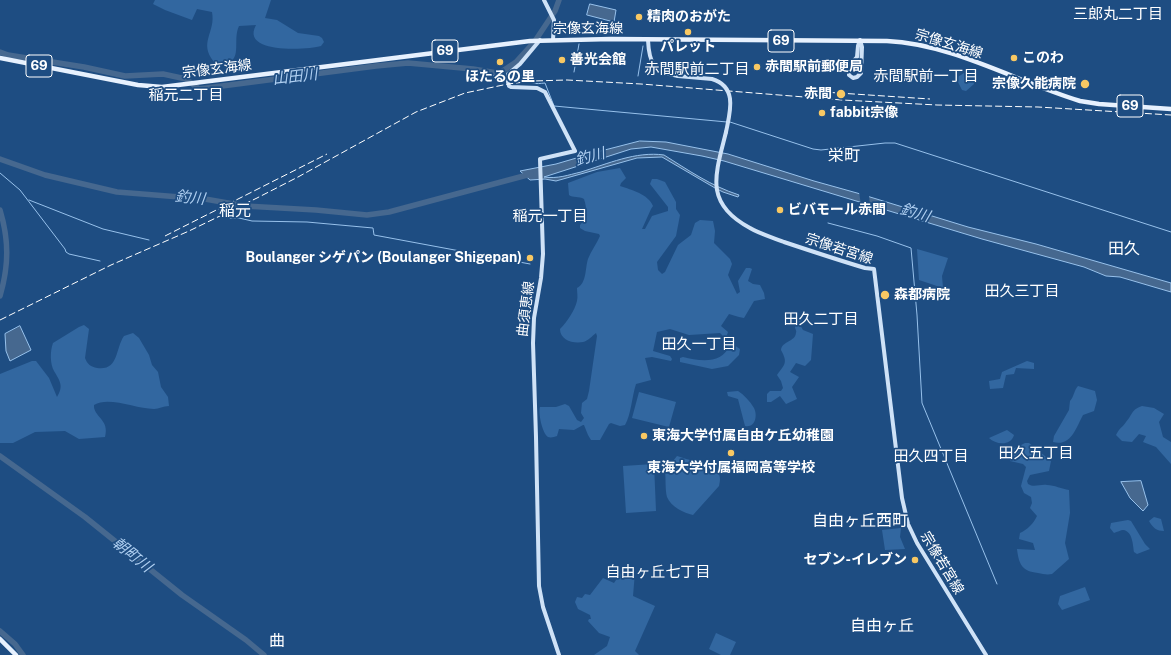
<!DOCTYPE html>
<html>
<head>
<meta charset="utf-8">
<style>
	body { margin:0 }
	canvas { display:block; background:#1e4d82 }
</style>
</head>
<body>
<canvas width="1171" height="655"></canvas>
<script>
const g = document.querySelector('canvas').getContext('2d');
g.lineJoin = 'round';
function paint(path, color) {
  g.fillStyle = color;
  g.fill(path, 'evenodd');
}
function stroke(path, color, width, dash) {
  g.strokeStyle = color;
  g.lineWidth = width;
  g.lineCap = dash ? 'butt' : 'round';
  g.setLineDash(dash || []);
  g.stroke(path);
}
function drawText(font, color, halo, rows, align = 'center') {
  g.font = font + ' "Public Sans","Noto Sans JP",sans-serif';
  g.lineWidth = 3.5;
  g.setLineDash([]);
  g.textBaseline = 'middle';
  g.strokeStyle = halo;
  g.fillStyle = color;
  for (const [text, x, y, turn = 0] of rows) {
    g.save();
    g.translate(x, y);
    g.rotate((+turn || 0) * Math.PI / 180);
    g.textAlign = isNaN(turn) ? turn : align;
    if (halo) g.strokeText(text, 0, 0);
    g.fillText(text, 0, 0);
    g.restore();
  }
}
const green = new Path2D(`
	M155,0H271L265,18L277,20L298,33L319,36L322,38L324,42L321,46C307,50 240,54 256,25L239,26C231,42 247,68 214,62C198,42 216,33 212,12L197,9L192,20L165,10L153,4Z
	M964,73L967,80L972,77L974,81V84L966,91L962,90L956,78Z
	M620,168L626,178L621,183L620,186C632,190 648,194 653,206L651,209L642,229H645L652,216L668,211V207L650,184L652,179H657L665,182L676,202V209L680,215L676,236L657,262L658,270L662,274L665,272L678,245L691,235L695,223L700,220L713,221L715,231L714,243L730,259L732,264L728,275L737,294L740,292L738,281L746,268H750L752,269L748,281L753,284L760,285L764,293L765,299L754,301L744,318L739,317L729,314L721,326L728,332L727,335L733,341L731,343L740,349L739,355L728,366L712,369L680,362V358L683,357C699,361 723,365 729,345L727,340L720,333L689,335L670,329L657,332L653,351L670,356L672,359L671,361L652,357L645,358L651,380L636,384C632,396 631,415 625,425L620,426L611,423L609,424L600,440H591L588,435L584,425H583L574,430L559,429L557,436C554,437 551,438 548,437C542,433 538,412 540,407H556L565,404L569,406L577,420L581,422L584,418L581,413L582,403L587,399L589,391L597,336L596,333C592,336 588,341 583,342C573,344 560,340 560,329C567,322 575,310 577,301C578,297 577,292 577,288C587,283 585,268 588,259C591,251 597,243 600,236L599,234L585,231L580,228V225C588,218 587,208 584,199C579,196 573,198 569,195L568,183L597,172Z
	M917,249L948,258L942,276L943,288L919,280Z
	M800,319L802,320L800,325L803,330L813,334L811,360L805,366L796,363L790,372L799,377L792,387L797,399L786,404L780,396L771,402H767V394L770,391H781L783,388L781,381L777,375C785,364 788,363 781,350C782,341 795,342 796,333C797,331 795,329 795,327L798,321Z
	M84,325L89,329L85,358C87,364 91,367 97,368C119,371 115,349 124,336L133,333L139,338L149,355L152,365L158,372L161,387L168,397L169,406C163,406 159,409 154,409C136,409 109,396 94,405C93,417 110,419 105,437L79,439L65,431L35,432L13,443H0V374L32,361H36L49,378L57,397C64,386 60,381 54,371C50,364 50,351 53,343L79,327Z
	M1027,361L1034,363V369L1016,368L1014,374L1006,375L1003,388L990,389L989,381L1000,379L1002,372Z
	M1078,386L1095,391L1097,400L1094,411L1083,415C1076,428 1071,447 1053,442L1054,436L1069,410L1070,401C1074,397 1074,390 1078,386Z
	M738,391C744,395 750,401 754,408C758,416 755,428 745,426L738,399L728,396L727,392Z
	M639,392L676,402L669,427L632,418Z
	M1142,406L1154,408L1164,414L1159,422L1163,437L1171,442V464L1156,447L1143,442L1146,436L1139,434L1132,442L1122,441L1116,435C1120,427 1122,428 1126,422C1133,414 1131,410 1142,406Z
	M1007,430L1014,435C1011,446 996,445 989,438Z
	M1025,443H1029L1051,461L1049,471L1030,475L1027,481L1028,484C1034,488 1040,484 1047,485C1054,485 1062,489 1069,490L1070,513L1065,543L1069,559L1052,574C1047,575 1043,574 1038,573C1022,571 1019,565 1017,549L1035,550L1033,543L1019,539L1020,533C1027,530 1034,523 1037,516L1030,508L1032,503L1031,497L1024,493L1021,486L1026,467L1023,464L1010,461C1009,447 1014,449 1025,443Z
	M677,456C685,459 714,466 718,473C721,477 720,481 719,486L693,515C684,513 671,507 667,497C665,489 666,479 665,471Z
	M654,464L656,511L626,513L623,466Z
	M1154,517L1161,519L1164,531C1157,531 1153,528 1149,521Z
	M1128,520L1131,521L1145,544L1150,549L1137,554L1134,552C1133,546 1133,531 1123,530C1121,530 1117,532 1114,533L1110,528L1111,523Z
	M901,528L900,537L905,549L885,550L882,530Z
	M624,568L635,572L633,596L655,606L635,651L639,655H594L607,646L610,637L599,633L588,621L589,619H591L590,615L578,609L575,602L577,597L582,598L585,594L590,595L603,578L614,583Z
	M1085,587L1090,600L1062,610L1058,604L1060,596Z
	M716,633L736,642L730,655H721L709,649Z`);
const water = new Path2D(`
	M590,4L616,10L614,22L587,15Z
	M640,141L666,142L728,154L814,181L857,193L968,227L1036,244L1171,283V292L1120,277L1106,276L1084,267L982,239L724,161L702,156L651,147L631,149L544,177C558,179 568,175 581,172C607,164 636,151 664,155C688,170 711,186 739,195L738,197L723,192L715,188L662,157L637,158L556,181L545,179L530,180L520,171L556,164L597,152Z
	M20,326L31,350L10,361L6,351L5,334Z
	M1141,481L1148,505L1143,511L1130,498L1121,482Z`);
const pier = new Path2D(`
	M859,192L869,195L870,207L861,205Z`);
const stream = new Path2D(`
	M459,68L488,75L507,77
	M574,72L579,44
	M638,76L643,46
	M510,77L527,75C530,85 535,84 545,83L554,106L727,122
	M730,122L813,149L821,150L885,143H895L1171,232
	M0,173L20,190L65,249L66,252L69,254L100,261
	M29,200L103,229L149,240
	M230,218H239L252,221L307,222L373,228L374,235L530,264
	M828,223L877,236L911,248L917,315L922,403L997,584`);
const river = new Path2D(`
	M0,52L8,55L84,67L125,76L163,74L186,79L199,89L376,66L408,63L473,69L497,73L501,72L516,62L535,41L555,11L559,0
	M0,159L45,175L117,192L205,199L245,206L316,210L367,215L389,212L531,174
	M0,210C9,240 9,265 0,296
	M0,456L85,517L182,595L246,640L264,655
	M0,631L15,644L23,655`);
const secondary = new Path2D(`
	M544,0L554,20L553,40
	M540,40L520,64L508,74V82L509,86L511,87L537,88L545,92L575,151L540,159L543,254L541,278L534,318L533,343L536,437L539,586L543,607L559,655
	M648,40C649,64 654,72 678,76
	M860,40L862,47L861,73L857,77L853,78L849,75V66L857,57L858,46Z
	M726,132C722,149 714,173 717,190C720,207 735,220 750,228C760,234 772,237 784,242C811,251 838,260 865,268L874,269L902,498L908,524L917,543L986,655`);
const primary = new Path2D(`
	M0,58L138,85L162,87L530,41L611,39L887,41C953,44 1017,82 1080,101L1099,104L1171,109
	M0,639L16,655`);
const rail = new Path2D(`
	M808,91L930,99
	M165,236L327,154
	M0,320L111,265L189,231L257,198L298,177L416,112L465,93L508,84L533,81L567,80L641,84L842,100L937,105L1038,107L1171,115`);
const secondaryBridge = new Path2D(`
	M678,76L712,79C738,87 730,112 726,132`);
const markers = [
	[639,17,4,"#f8c863"],
	[688,32,4,"#f8c863"],
	[1014,58,4,"#f8c863"],
	[562,60,4,"#f8c863"],
	[500,62,4,"#f8c863"],
	[757,67,4,"#f8c863"],
	[1085,84,5,"#f8c863"],
	[841,94,5,"#f8c863"],
	[822,113,4,"#f8c863"],
	[780,210,4,"#f8c863"],
	[530,258,4,"#f8c863"],
	[885,295,5,"#f8c863"],
	[644,436,4,"#f8c863"],
	[731,453,4,"#f8c863"],
	[915,560,4,"#f8c863"]
];
const shields = [
	[781,41,26],
	[445,51,26],
	[39,66,26],
	[1130,106,26]
];
const shieldNames = [
	["69",781,41],
	["69",445,51],
	["69",39,66],
	["69",1130,106]
];
const poiNames = [
	["精肉のおがた",647,17],
	["パレット",688,47,"center"],
	["このわ",1022,58],
	["善光会館",570,60],
	["赤間駅前郵便局",765,67],
	["ほたるの里",500,77,"center"],
	["宗像久能病院",1076,84,"right"],
	["赤間",832,94,"right"],
	["fabbit宗像",830,113],
	["ビバモール赤間",788,210],
	["Boulanger シゲパン (Boulanger Shigepan)",522,258,"right"],
	["森都病院",894,295],
	["東海大学付属自由ケ丘幼稚園",652,436],
	["東海大学付属福岡高等学校",731,468,"center"],
	["セブン-イレブン",907,560,"right"]
];
const streetNames = [
	["宗像玄海線",588,29],
	["宗像玄海線",949,44,17],
	["宗像玄海線",217,69,-7],
	["宗像若宮線",839,249,18],
	["曲須恵線",526,309,-83],
	["宗像若宮線",942,563,59]
];
const neighbourhoodNames = [
	["三郎丸二丁目",1118,14],
	["赤間駅前二丁目",697,69],
	["赤間駅前一丁目",926,76],
	["稲元二丁目",186,95],
	["稲元一丁目",550,216],
	["田久三丁目",1022,291],
	["田久二丁目",821,319],
	["田久一丁目",699,344],
	["田久五丁目",1036,453],
	["田久四丁目",931,456],
	["自由ヶ丘七丁目",658,572]
];
const waterNames = [
	["山田川",295,77,-7],
	["釣川",590,157,-15],
	["釣川",190,198,6],
	["釣川",915,213,16],
	["朝町川",132,555,39]
];
const quarterNames = [
	["栄町",844,156],
	["稲元",235,211],
	["田久",1124,249],
	["自由ヶ丘西町",860,521],
	["自由ヶ丘",882,626],
	["曲",277,641]
];
paint(green, '#3267a0');
paint(water, '#46688f');
stroke(water, '#97c1eb', 1);
paint(pier, '#1e4d82');
stroke(stream, '#97c1eb', 1);
stroke(river, '#46688f', 5.5);
stroke(secondary, '#cfe2f7', 4);
stroke(primary, '#e7f1fe', 4.5);
stroke(rail, '#fff', 1, [7, 3]);
stroke(secondaryBridge, '#cfe2f7', 4);
for (const [x, y, r, color] of markers) {
  const dot = new Path2D();
  dot.arc(x, y, r, 0, 2 * Math.PI);
  g.fillStyle = color;
  g.fill(dot);
  stroke(dot, '#1e4d82', 1.5);
}
for (const [x, y, w] of shields) {
  const box = new Path2D();
  box.roundRect(x - w / 2, y - 11, w, 22, 3);
  g.fillStyle = '#1e4d82';
  g.fill(box);
  stroke(box, '#fff', 1);
}
drawText('bold 13px', '#fff', null, shieldNames);
drawText('bold 14px', '#fff', '#1e4d82', poiNames, 'left');
drawText('14px', '#fff', '#1e4d82', streetNames);
drawText('15px', '#fff', '#1e4d82', neighbourhoodNames);
drawText('italic 15px', '#afcff1', '#1e4d82', waterNames);
drawText('16px', '#fff', '#1e4d82', quarterNames);
</script>
</body>
</html>
